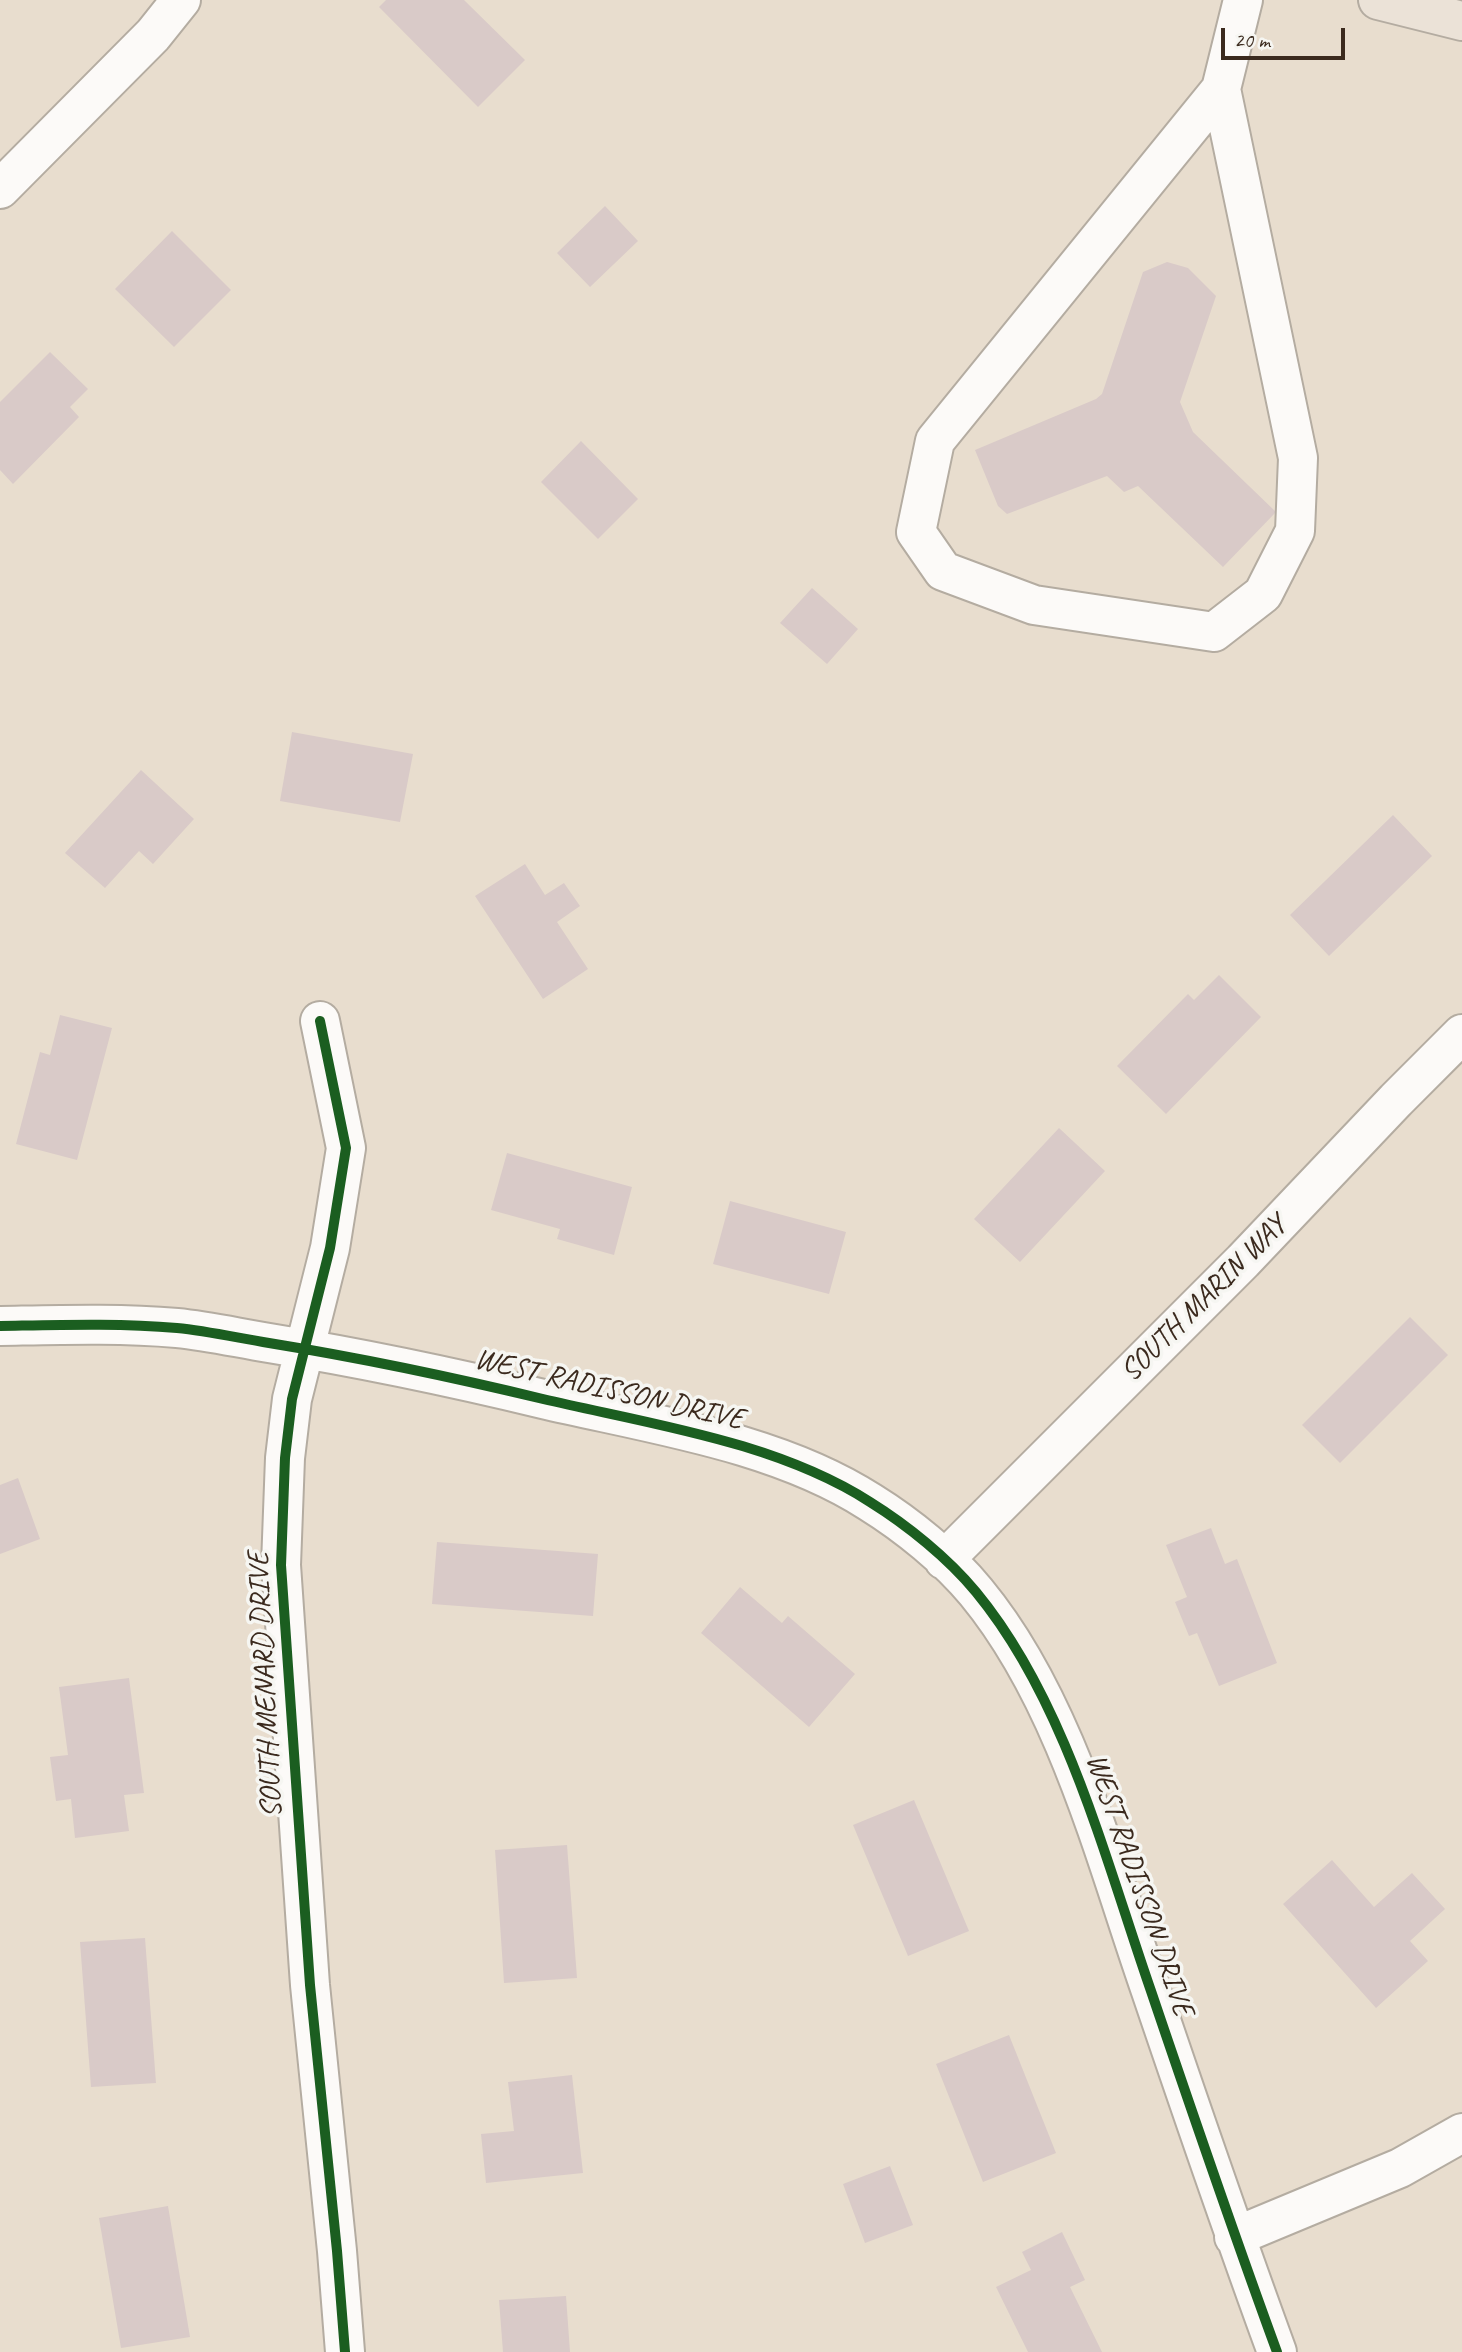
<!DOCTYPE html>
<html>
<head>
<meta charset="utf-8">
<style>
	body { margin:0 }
	#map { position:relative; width:1462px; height:2352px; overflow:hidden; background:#e8ddce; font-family:Caveat,sans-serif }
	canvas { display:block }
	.scale { position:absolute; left:1221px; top:28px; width:124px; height:32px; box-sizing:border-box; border:4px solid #3b2a1e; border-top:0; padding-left:9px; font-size:21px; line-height:24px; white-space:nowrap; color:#3b2a1e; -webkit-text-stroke:5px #f6f6f2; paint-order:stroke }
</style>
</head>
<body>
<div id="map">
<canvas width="1462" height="2352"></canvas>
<div class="scale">20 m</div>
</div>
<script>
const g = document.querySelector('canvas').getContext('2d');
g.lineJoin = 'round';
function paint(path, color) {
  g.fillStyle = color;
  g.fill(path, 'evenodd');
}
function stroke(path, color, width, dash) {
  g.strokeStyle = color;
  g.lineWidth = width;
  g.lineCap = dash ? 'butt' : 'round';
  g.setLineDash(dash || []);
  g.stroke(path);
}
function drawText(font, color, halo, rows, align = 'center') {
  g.font = font + ' Caveat,sans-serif';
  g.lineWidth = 7;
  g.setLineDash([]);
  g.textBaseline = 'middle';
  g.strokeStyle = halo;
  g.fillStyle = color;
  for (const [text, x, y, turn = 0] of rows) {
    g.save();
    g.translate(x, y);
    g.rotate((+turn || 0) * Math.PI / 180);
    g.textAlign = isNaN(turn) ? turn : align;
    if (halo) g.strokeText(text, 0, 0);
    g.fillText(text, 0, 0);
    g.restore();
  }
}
const building = new Path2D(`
	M386,0H464L525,60L478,107L379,7Z
	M605,206L638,241L590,287L557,253Z
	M172,231L231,290L174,347L115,289Z
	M1167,262L1188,268L1216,296L1180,402L1193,432L1276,512L1223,567L1138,486L1124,492L1107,476L1007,514L998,506L975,450L1096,399L1102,394L1143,272Z
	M50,352L88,389L70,407L79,417L13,484L0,470V402Z
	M581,441L638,499L598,539L541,482Z
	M812,588L858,629L827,664L780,623Z
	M292,732L413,754L400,822L280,801Z
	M141,770L194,819L153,864L139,851L105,888L65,853Z
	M1393,815L1432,856L1329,956L1290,915Z
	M525,864L545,895L564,883L580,906L557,922L588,969L543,999L475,896Z
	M1219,975L1261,1017L1166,1114L1117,1066L1188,994L1194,1000Z
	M60,1015L112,1028L77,1160L16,1144L40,1052L50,1055Z
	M1059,1128L1105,1171L1020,1262L974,1219Z
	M507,1153L632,1187L614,1255L557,1239L560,1229L491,1210Z
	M730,1201L846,1232L829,1294L713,1264Z
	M1410,1317L1448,1355L1340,1463L1302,1425Z
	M18,1478L40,1539L0,1554V1485Z
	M1211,1528L1225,1564L1237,1559L1277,1663L1219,1686L1197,1633L1189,1636L1175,1602L1187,1597L1166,1545Z
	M437,1542L598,1554L593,1616L432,1604Z
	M740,1587L782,1623L788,1616L855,1674L809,1727L701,1633Z
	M129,1678L144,1793L124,1795L129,1831L75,1838L71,1799L56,1801L50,1757L68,1755L59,1687Z
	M914,1800L969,1931L908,1956L853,1825Z
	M567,1845L577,1978L504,1983L495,1850Z
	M1332,1860L1374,1907L1412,1873L1445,1909L1410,1941L1428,1961L1376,2008L1283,1904Z
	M145,1938L156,2083L91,2087L80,1942Z
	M1009,2035L1056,2153L983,2182L936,2064Z
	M572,2075L583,2173L486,2183L481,2134L514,2131L508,2082Z
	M890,2166L913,2225L865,2243L843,2184Z
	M168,2206L190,2337L121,2348L99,2218Z
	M1062,2232L1085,2280L1070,2287L1102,2352H1028L996,2287L1031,2270L1022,2252Z
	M566,2296L570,2352H503L499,2300Z`);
const minor = new Path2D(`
	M1221,89L935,441L916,532L943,571L1034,605L1214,632L1263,594L1295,531L1298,458L1221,89L1243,0
	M0,189L153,35L181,0
	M320,1021L346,1148L330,1248L292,1399L285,1458L281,1565L310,1985L337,2251L345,2352
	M0,1326C59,1325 118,1323 177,1328C208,1331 238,1338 269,1343C361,1358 452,1377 543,1399C650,1424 777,1442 870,1502C907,1525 948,1558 976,1592C1066,1701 1105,1859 1151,1991C1192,2112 1233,2232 1277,2352
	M944,1560L1243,1261L1396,1100L1462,1034
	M1234,2237L1400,2168L1462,2133`);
const major = new Path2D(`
	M1378,0L1462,21`);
const cycleway = new Path2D(`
	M320,1021L346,1148L330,1248L292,1399L285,1458L281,1565L310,1985L337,2251L345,2352
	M0,1326C59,1325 118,1323 177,1328C208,1331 238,1338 269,1343C361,1358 452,1377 543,1399C650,1424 777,1442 870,1502C907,1525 948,1558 976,1592C1066,1701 1105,1859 1151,1991C1192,2112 1233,2232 1277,2352`);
const streetNames = [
	["SOUTH MARIN WAY",1204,1299,-45],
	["WEST RADISSON DRIVE",609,1390,13],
	["SOUTH MENARD DRIVE",266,1685,-93],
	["WEST RADISSON DRIVE",1139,1885,71]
];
paint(building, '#d9cac8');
stroke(minor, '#b4aca1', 42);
stroke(major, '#b4aca1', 42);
stroke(minor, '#fcfaf8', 38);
stroke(major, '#ebe2d7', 38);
stroke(cycleway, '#1b5e20', 10);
drawText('30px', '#3b2a1e', '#f6f6f2', streetNames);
</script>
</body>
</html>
